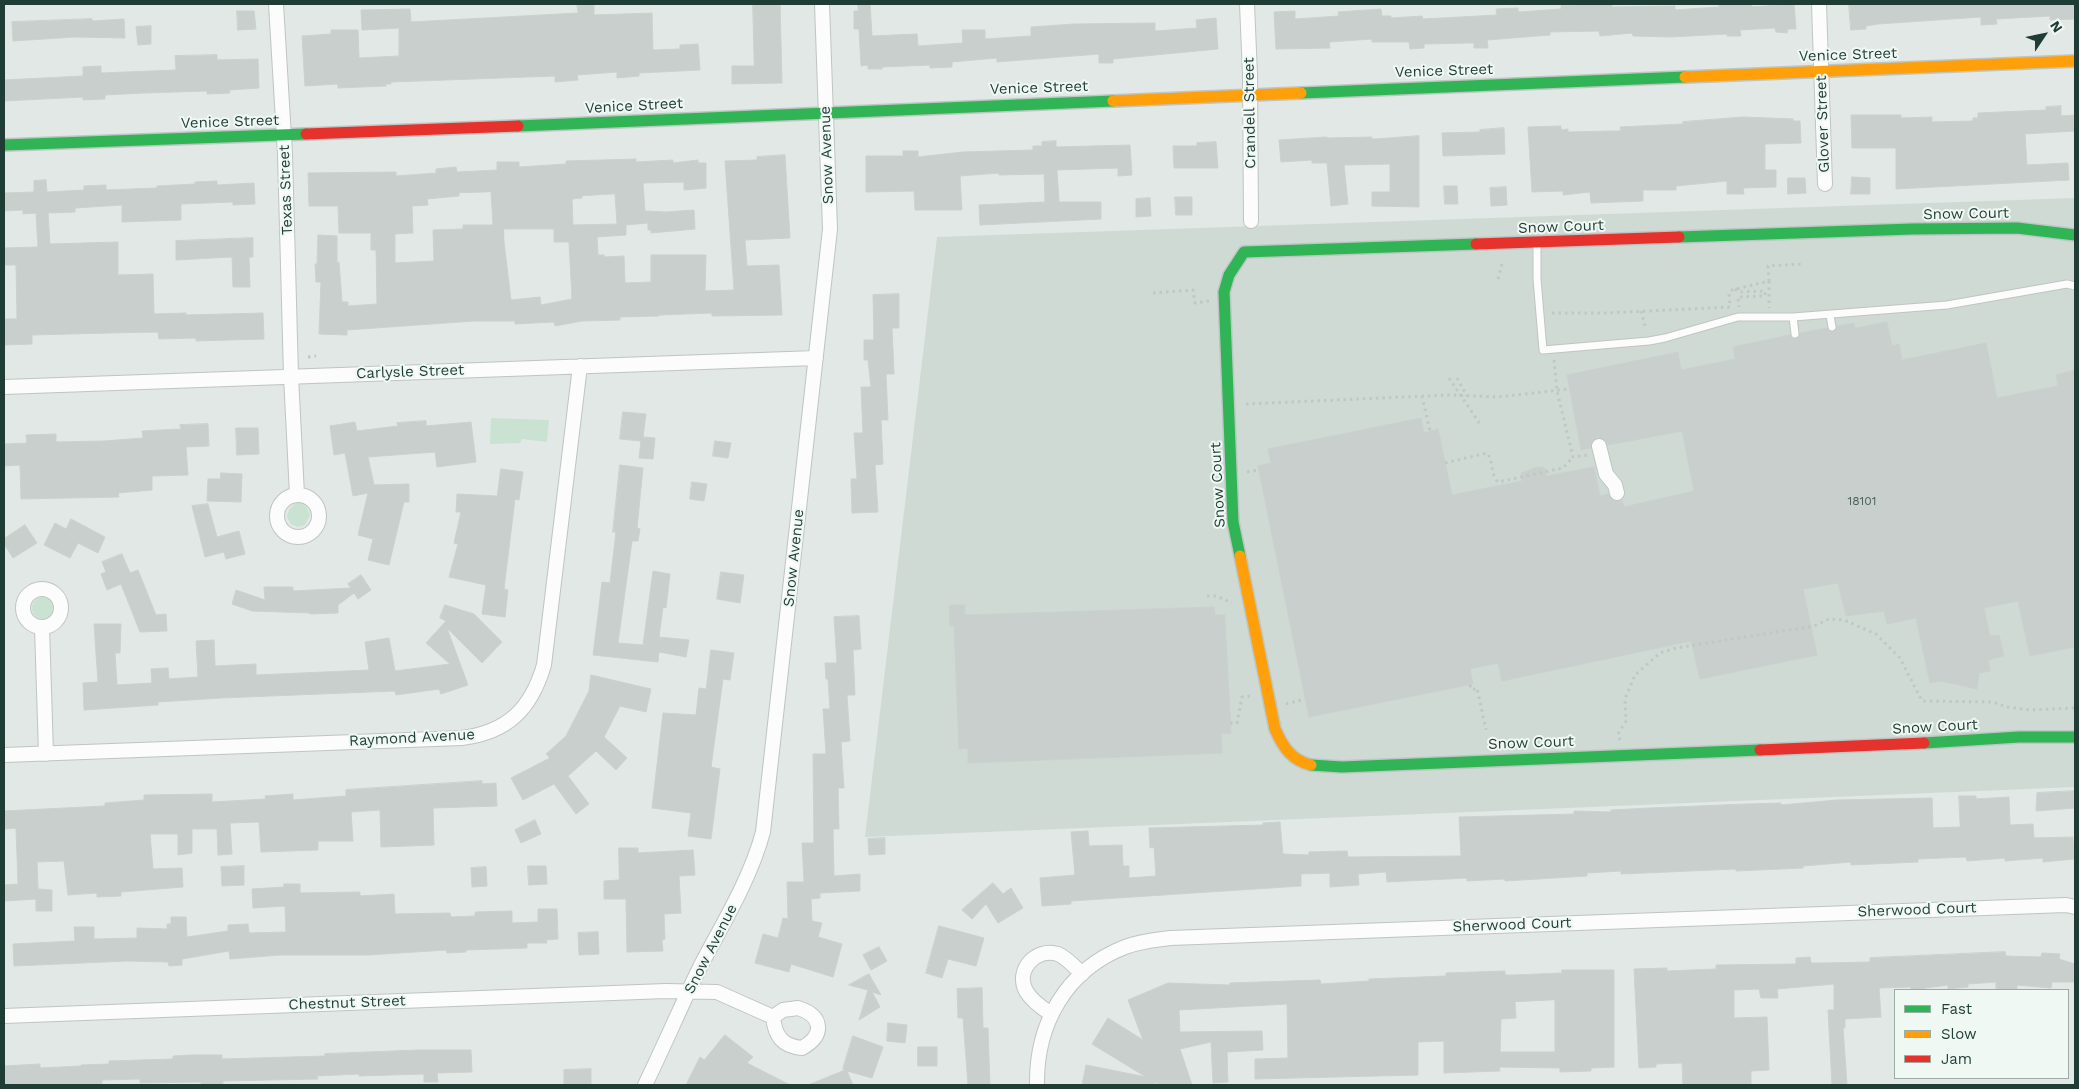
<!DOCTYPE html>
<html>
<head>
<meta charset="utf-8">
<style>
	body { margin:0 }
	#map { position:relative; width:2079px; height:1089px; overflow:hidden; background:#e2e8e5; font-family:"Work Sans",sans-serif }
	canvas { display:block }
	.frame { position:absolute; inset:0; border:5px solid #1f3c35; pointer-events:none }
	.legend { position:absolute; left:1894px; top:989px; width:175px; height:90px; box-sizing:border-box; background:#f0f8f4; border:1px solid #9cada8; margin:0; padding:6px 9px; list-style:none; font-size:15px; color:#1f3c35 }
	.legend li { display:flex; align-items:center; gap:10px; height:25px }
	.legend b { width:25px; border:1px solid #9cada8 }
	.north { position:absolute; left:2019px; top:10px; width:50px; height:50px; -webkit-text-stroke:4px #f0f8f4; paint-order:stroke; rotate:56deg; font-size:14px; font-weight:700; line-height:20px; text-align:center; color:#1f3c35 }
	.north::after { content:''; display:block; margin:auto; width:18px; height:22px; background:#1f3c35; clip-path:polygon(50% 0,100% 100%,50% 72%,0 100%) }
</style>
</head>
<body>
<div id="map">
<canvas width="2079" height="1089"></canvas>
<div class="frame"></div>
<ul class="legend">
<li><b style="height:6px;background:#30b455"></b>Fast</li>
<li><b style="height:6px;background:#ff9f0a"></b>Slow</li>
<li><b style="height:6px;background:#e5322d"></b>Jam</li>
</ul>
<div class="north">N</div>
</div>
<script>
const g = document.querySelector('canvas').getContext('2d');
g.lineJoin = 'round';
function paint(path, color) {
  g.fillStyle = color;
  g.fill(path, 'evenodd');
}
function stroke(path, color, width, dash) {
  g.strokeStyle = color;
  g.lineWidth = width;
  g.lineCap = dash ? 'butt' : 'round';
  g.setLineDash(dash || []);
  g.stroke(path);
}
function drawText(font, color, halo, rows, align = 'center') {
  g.font = font + ' "Work Sans",sans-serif';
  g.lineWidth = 4;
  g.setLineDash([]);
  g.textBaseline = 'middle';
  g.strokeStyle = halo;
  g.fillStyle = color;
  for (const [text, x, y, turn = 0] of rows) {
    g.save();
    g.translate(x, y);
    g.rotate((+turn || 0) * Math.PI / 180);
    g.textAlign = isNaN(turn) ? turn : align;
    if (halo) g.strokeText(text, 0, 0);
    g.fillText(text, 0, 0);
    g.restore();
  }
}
const built = new Path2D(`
	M2075,198V787L865,837L937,237Z`);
const green = new Path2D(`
	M491,418L549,420L547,442L522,439L520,443L490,444Z
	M298,500L307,508L310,515L305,525L298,527L291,524L287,517L289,510Z
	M32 608a11 11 0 1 1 22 0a11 11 0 1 1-22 0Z`);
const building = new Path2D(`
	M577,4H594V15L652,13L653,50L680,49V45L698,44L700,70L639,73V76L617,78V72L577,75L578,80L555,82V76L391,82V84H386V86L338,88V84L305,86L302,36L331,34V30H358L359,58L399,56V28L362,30L361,10L410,9L411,22L578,13Z
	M753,4H780L782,83L732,84V66H754Z
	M858,4H870L872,36L917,34L918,46L963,43L962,30H985V39L1031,36V27L1074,24L1155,23V31L1197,28L1196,20L1216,18L1218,49L1113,59V63H1099V54L997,62V58L952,62V67L930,68V65L882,67V69H868V65L861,66L859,29H854V11H858Z
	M1592,4H1612V7L1675,6V10L1719,7V5L1738,4H1752V7L1794,4L1796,29H1788L1787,33L1776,32L1775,28L1740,30L1741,36H1727V34L1670,37L1633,36L1632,33L1600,36L1599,31L1550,32V35L1487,40L1488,48H1474V43H1467L1424,44V48L1410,49L1409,42H1372V39L1329,42L1330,48L1276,49L1274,12L1295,11V19L1339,16L1338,12L1381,9L1382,16H1391V18L1422,16L1423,19L1497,15L1496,9L1518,8V12L1561,9V6Z
	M1849,4H2075V19L2050,20V16L1996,19L1997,24L1981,25V17L1878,24L1866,26V29L1851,30Z
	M237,11H254L256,29L238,30Z
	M92,19V21L124,19L125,38L75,37L13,41L12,22Z
	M151,26V44L138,45L136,27Z
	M217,55V60L258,59L259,88L229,90L230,93L207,94V91L144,93L105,95V99L83,100V97L4,101V80L83,76V67L101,66V73L176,70L175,56Z
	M2061,106V116L2075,115V131L2025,134L2027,165L2068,163L2069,180L1896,189V148H1852L1851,115H1901V118L1932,117V122L1973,121V118H1978V113L2046,110V107Z
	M1744,117L1793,119V121H1800L1801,143L1765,144V170H1776V187L1743,188L1744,194H1727V181L1676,186V190H1643V201L1591,203L1590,192L1563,195V191L1532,192L1528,127L1561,126V130L1568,129V132L1612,131H1621L1620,127L1683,124V122Z
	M1504,128L1505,154L1443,156L1442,133L1480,132V130Z
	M1419,136V207L1372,206V192H1390V164L1344,165L1348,204L1331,206L1327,163H1312V160L1281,162L1279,140L1327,137V138L1372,137V139Z
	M1056,141V147L1130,145L1132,175L1118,176V168L1057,170L1059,202H1101V219L980,225L979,205L1045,202L1044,174L999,175V173L960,176L962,210H915L914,191L866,192V156H903V151H918V157L963,152L1033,150V146H1042V142Z
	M1216,142L1218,168H1174L1173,146H1197V143Z
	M785,155L790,238L745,240L747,266L779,265L782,315L712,316V313L659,315V316L620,317V320L582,321L555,326L554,322L515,324V321H474L347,330V335L319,334L321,282H316L315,264H317L318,235L337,236V263L339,262L342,302H348V306L377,304L376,250H371V233H339L338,206H309L308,173L396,172V176L436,173V169L456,167L457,172L497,170V162H519V167L566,164V161L636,159V162L673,160V163L698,160V163H706V188L684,190V182L643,183L645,211L666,212L694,210L695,229L651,233V230H648V223L626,225V235L597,237L598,255H604L605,257L624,256L625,283L651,282V255H706L705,291L734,290L725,161L757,160V157ZM491,192L493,225H463V229L433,230L434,261L395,263V234L413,233L412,206L428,205L427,199L459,196V193ZM615,194L617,224L573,225L572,199L582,198V196ZM504,229H554V242H569L572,299L541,305L540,297L511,300L504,242Z
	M1852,177L1870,178V194H1851Z
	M1788,178H1805L1806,193L1788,194Z
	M46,180L47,192L84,190V186L106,185V190L157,188V186L195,184V182L217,181V185L254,183L255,204L233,205V202L181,204V220L122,222V205L75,208V212L48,213L50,244L118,242V275L153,274L154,314L186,313V315L263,313L264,339L196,341V338L159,339L158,332L109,333L32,335V344L4,345V319H17L16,265H4V248L38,247L36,213L23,214V210L4,211V193L34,192V181Z
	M1444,186H1457L1458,204H1445Z
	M1506,187L1507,205L1491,206L1490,188Z
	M1175,197H1192V215H1176Z
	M1150,198L1151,216L1136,217V199Z
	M253,238V257H249L250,287H233L232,257L176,260V241Z
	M899,294V328H892L894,374H886L888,420H881L883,464L875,465L878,512L852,513L851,479H857L854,433H863L861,387H871L868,360H864V340H874L873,295Z
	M1887,322L1892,346L1899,344L1902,360L1986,343L1997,398L2058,386L2056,375L2075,370V647L2030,656L2018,601L1984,608L1990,636L1999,635L2004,656L1988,660L1990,671L1979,673L1977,689L1941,681L1930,683L1916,618L1887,624L1884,611L1846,616L1838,583L1803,589L1817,655L1700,679L1691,641L1502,681L1498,663L1470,669L1473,684L1309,717L1258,466L1271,463L1268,449L1421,418L1424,433L1438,429L1452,495L1522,481L1521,473L1537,467L1545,468L1546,476L1594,467L1600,496L1608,494L1614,501L1622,500L1624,507L1694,491L1682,431L1608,445L1605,440L1597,437L1593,440L1590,448L1581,450L1567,375L1678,352L1681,370L1735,359L1733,347L1790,335L1796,339L1800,333L1827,328L1830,332H1833L1837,326L1854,323L1855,328Z
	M623,412L646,414L643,437L655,438L653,459L639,458L641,441L620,439Z
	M426,421V426L471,422L476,462L437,467L435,452L368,457L374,485L409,484V502H404L389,565L368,560L373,539L358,535L368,493L353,496L345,453L334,455L330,426L355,422L357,431L398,426L397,423Z
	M208,424L209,446L186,447L188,475L152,476V490L118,493L119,497L21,499L20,465L4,466V444L27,443L26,435L56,434V442L104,441L143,438L142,431L181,429L180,425Z
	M236,428H258L259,454L237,455Z
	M715,441L731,443L728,458L713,456Z
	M620,465L643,468L637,528L640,529L638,541H632L618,643L643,645L653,571L670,574L666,608L663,607L659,637L689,640L686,657L659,652L658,662L593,655L602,582L610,583L616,532H613Z
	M501,469L523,472L519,500L515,499L509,548L504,589L508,590L505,617L482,614L486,585L449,577L458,544L454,543L461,512H456L457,494L497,496Z
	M221,473L242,474L241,502L207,501L208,479H220Z
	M692,482L707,484L704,501L690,499Z
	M208,504L217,537L239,531L245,554L226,559L224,552L205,557L192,506Z
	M71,519L105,537L98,553L78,543L70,558L44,545L55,523L66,529Z
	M25,525L37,543L13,558L4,544V539Z
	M122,554L130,573L138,570L156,615L166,614L167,631L140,632L121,584L107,590L101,574L106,572L102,562Z
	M721,572L744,575L740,603L717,599Z
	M361,575L371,590L358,599L354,593L338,605V613L310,614V613L252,611L232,604L236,590L265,600L264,587H293V591L351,588L348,584Z
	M445,605L474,614L502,642L482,663L447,628L468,685L441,694L439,689L396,695L395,691L221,698L158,702V705L84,710L83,683L98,682L94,624H121L120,653H115L117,685L152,683L151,669L168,668L169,679L198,677L196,641L214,640L215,666L256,664V675L369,670L365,642L389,638L395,671L450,664L426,643L446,621L440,618Z
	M950,605H965V615L1214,607L1215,615H1225V621L1231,733L1221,734L1222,753L968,763V748L959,749L954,626H950Z
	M859,616L861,649L853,650L855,695H847L850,741L841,742L844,788H838L839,829H833L834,876L860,874V891L820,893V898L811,899L812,921L822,923L818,937L842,944L833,977L791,964L789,972L755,963L763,934L778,938L783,918L788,919L787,882H804L802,843H814L813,754H826L823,709H830L828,679H826L825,663H837L834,617Z
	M711,650L734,653L730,680L723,679L711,767L720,769L711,839L688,836L691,813L652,808L663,713L696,715L699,688L706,689Z
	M591,675L651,689L646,712L620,706L604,737L627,758L616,770L596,751L568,776L589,804L576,814L554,784L523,800L511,778L550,758L546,754L566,736L589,691Z
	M482,781V784L496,783L497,806L433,808L434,845L381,847L380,810L351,812L353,841H318V850L261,852L259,822L230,823L232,854L218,855L217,829H192V853L178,855V834H150L153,869L182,868L183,887L121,892V896L97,897V893L68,895L64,861L37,862L38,889L52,890V911H36V899L5,901L4,885L18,884L16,828L4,829V811L105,806V803L144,800V795L212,794V802L266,799L265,796L293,794V800L346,796V790Z
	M2075,791V808L2036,811L2037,793Z
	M1959,796H1976V799L2009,797L2010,825L2033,824L2034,838L2073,837L2074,859L2043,862V858L2005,861V858L1967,861L1966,857L1918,859V862L1851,865V862L1803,866V868L1736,871V869L1621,874V871L1587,873V876L1505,881V879L1467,881V878L1387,882L1386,872L1358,874L1359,885L1330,887V873L1301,874V886L1071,901V904L1042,906L1040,878L1075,875L1071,832L1088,831L1089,846L1122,845L1123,866H1129V878L1156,876L1154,847L1150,848L1149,828L1263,825V823L1280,822L1283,854L1309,855V852L1347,851L1348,857L1461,856L1459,817L1574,814V811L1611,812V810L1650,808L1746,804L1781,803V805L1837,800L1932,798L1933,828L1960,827Z
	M535,820L541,834L521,843L515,830Z
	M885,838V854L869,855L868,839Z
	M619,848H638V853L693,850L695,875L679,876L681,913L664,914L665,939L662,940L663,951L627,952L626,899H604V881L619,880Z
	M244,866V885L222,886L221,867Z
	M528,866H546L547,884L529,885Z
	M486,867L487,886L472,887L471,868Z
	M993,883L1003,894L1011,888L1023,908L998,923L986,904L972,919L962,910Z
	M284,884H300V893L360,892V896L394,894L395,914L450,913L451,917L475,916V912L512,911V923L538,922V909H557L558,939L546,940L547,943H527V948L466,950V952L447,953L446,950L368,955H280L230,959L229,951L182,959V965L169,966L168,962L127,961L14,966L13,944L75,941L74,927H94V939L137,938V928L167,929V924H171V917H186L187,937L228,931V925L248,924L249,933L286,932L285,906L253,908L252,889L284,887Z
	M939,926L984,938L976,966L948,959L942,978L926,973Z
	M598,932L599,954L579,955L578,933Z
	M879,947L887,961L871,970L863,955Z
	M2005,952L2006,956L2041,957L2042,953L2060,954L2059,959L2075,964V982H2052L2051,988L2017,985V990H1996V982L1968,984V987L1948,989V985L1911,990V987L1879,988L1881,1017L1845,1019V1028H1843L1847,1085H1832L1828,1010H1834V984L1777,989L1778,998H1761L1759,989L1734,990V1018L1767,1017L1769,1070L1751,1071V1085H1683L1682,1063L1656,1064V1067L1639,1068L1634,969L1667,968V971L1716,969V965L1796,964V958L1810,957L1811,963H1822L1870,962V958Z
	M1562,970H1614V1067L1591,1068V1071L1560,1072V1068L1499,1067L1500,1071L1444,1073V1041L1418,1042V1075L1255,1079V1059L1288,1058L1287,1004L1179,1010L1180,1032L1262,1031L1263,1050L1227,1052L1228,1082L1213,1083L1211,1042L1180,1049L1192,1085H1160L1155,1082V1085H1082L1086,1065L1146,1077L1092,1044L1108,1018L1143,1040L1128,1000L1168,983L1230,985V983L1320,980L1321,984L1369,981V979L1446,976V973L1505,971V975H1514L1562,973ZM1555,1000V1052H1500L1501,1019L1516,1018L1515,1002Z
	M869,974L881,995L872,992L880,1007L859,1020L868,990L849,985Z
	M982,988L983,1028H988L990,1085H968L963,1018H958L957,989Z
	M888,1023L907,1025L905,1043L887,1041Z
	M725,1035L753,1057L747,1063L790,1085H686L700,1057L704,1060Z
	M853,1036L883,1047L872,1078L847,1071L853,1085H808L845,1070L843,1069Z
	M918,1047H937V1066H918Z
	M418,1050H471L472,1072L437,1073L438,1082H424V1074L359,1076V1074L317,1076L318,1079L223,1081V1085H201V1082L140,1083V1079L102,1080V1085H4V1066L40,1064V1068L81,1066V1065L109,1064V1061L173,1059V1056L192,1055H222V1059L325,1056V1054Z
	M591,1069V1085H564V1070Z`);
const path = new Path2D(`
	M1498,279L1503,260
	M1769,281V308
	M1735,289L1739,292L1765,291V296L1738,297L1739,307
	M1153,293L1193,290L1195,303L1209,301
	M1641,311L1646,330
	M1552,313H1606L1730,307L1729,294L1732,290L1769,281L1768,266L1801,264
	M308,357L316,356
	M1554,360L1557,391L1573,457L1588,455
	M1449,378L1480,424
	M1457,378L1467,396
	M1422,396L1430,431
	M1246,404L1448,395L1498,397L1569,389
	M1445,463L1487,453C1494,462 1490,474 1498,482L1563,468L1573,457
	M1247,472L1259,470
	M1207,596H1217L1232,603
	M1470,685L1472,690L1477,688L1486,730
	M1286,704L1305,699
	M1230,723H1237L1242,697L1251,696
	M1620,740L1618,734L1626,721L1625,699L1635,675L1660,653L1676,648L1814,626L1829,619L1844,620L1876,634L1900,658L1922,701L1993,702L2007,707L2031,710L2075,708`);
const lane = new Path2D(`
	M1537,244V279L1543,350L1649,341L1665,338L1738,317H1793L1947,305L2067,284L2075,286
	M1830,315L1832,327
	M1793,317L1795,334`);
const street = new Path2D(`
	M276,4L285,154L291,376L297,495
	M1247,4L1250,75L1251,221
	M1819,4L1825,184
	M4,387L816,358
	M1599,446L1606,474L1615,485L1617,493
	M277 516a21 21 0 1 1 42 0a21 21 0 1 1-42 0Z
	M23 608a19 19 0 1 1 38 0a19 19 0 1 1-38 0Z
	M42,627L46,754
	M4,755L462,738C508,732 531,709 544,665L580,366
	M798,1008C823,1016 825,1035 802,1048C782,1046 775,1036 773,1017L783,1010Z
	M1051,1014C1042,1008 1031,1000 1026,991C1015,970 1036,947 1058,954C1067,958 1075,967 1082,974
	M4,1016L666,991L717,992L773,1017
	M645,1085C664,1046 681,1006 700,967C723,923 750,880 763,832L830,229L822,4
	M1037,1085C1036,1024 1066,970 1125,947C1140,941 1155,940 1170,938L2066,905L2075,907`);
const fast = new Path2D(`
	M1301,93L1685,77
	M518,126L1113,101
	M4,145L306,134
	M1679,237L1912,229L2017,228L2075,235
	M1240,556L1233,522L1224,292L1229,275L1244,252L1476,244
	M1924,743L2019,737H2075
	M1311,765L1342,767L1760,750`);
const slow = new Path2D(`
	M1685,77L2075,61
	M1113,101L1301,93
	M1240,556L1275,729C1283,747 1291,760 1311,765`);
const jam = new Path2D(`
	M306,134L518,126
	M1476,244L1679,237
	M1760,750L1924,743`);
const numberNames = [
	["18101",1862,501]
];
const streetNames = [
	["Venice Street",1848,55,-2],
	["Venice Street",1444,71,-2],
	["Venice Street",1039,88,-2],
	["Venice Street",634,106,-3],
	["Crandell Street",1250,113,-91],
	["Venice Street",230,122,-2],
	["Glover Street",1823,124,-92],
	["Snow Avenue",827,155,-92],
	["Texas Street",286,190,-92],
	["Snow Court",1966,214,-1],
	["Snow Court",1561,227,-2],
	["Carlysle Street",410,372,-2],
	["Snow Court",1218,485,-93],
	["Snow Avenue",794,558,-84],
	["Snow Court",1935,727,-3],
	["Raymond Avenue",412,738,-3],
	["Snow Court",1531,743,-2],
	["Sherwood Court",1917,910,-2],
	["Sherwood Court",1512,925,-2],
	["Snow Avenue",711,949,-63],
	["Chestnut Street",347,1003,-2]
];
paint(built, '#cfdad5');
paint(green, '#cae2d2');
paint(building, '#c9cfcd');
stroke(building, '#cbd1ce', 1);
stroke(lane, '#bfc5c2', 9);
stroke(street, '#bfc5c2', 16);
stroke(fast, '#bdc6c3', 14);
stroke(slow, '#bdc6c3', 14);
stroke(jam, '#bdc6c3', 14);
stroke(path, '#bfc8c5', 3, [2.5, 4]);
stroke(lane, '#fbfcfb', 7);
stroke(street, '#fbfcfb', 14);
stroke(fast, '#30b455', 11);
stroke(slow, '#ff9f0a', 11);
stroke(jam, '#e5322d', 11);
drawText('12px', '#4a625c', null, numberNames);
drawText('15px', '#1f3c35', '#f0f8f4', streetNames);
</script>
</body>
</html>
